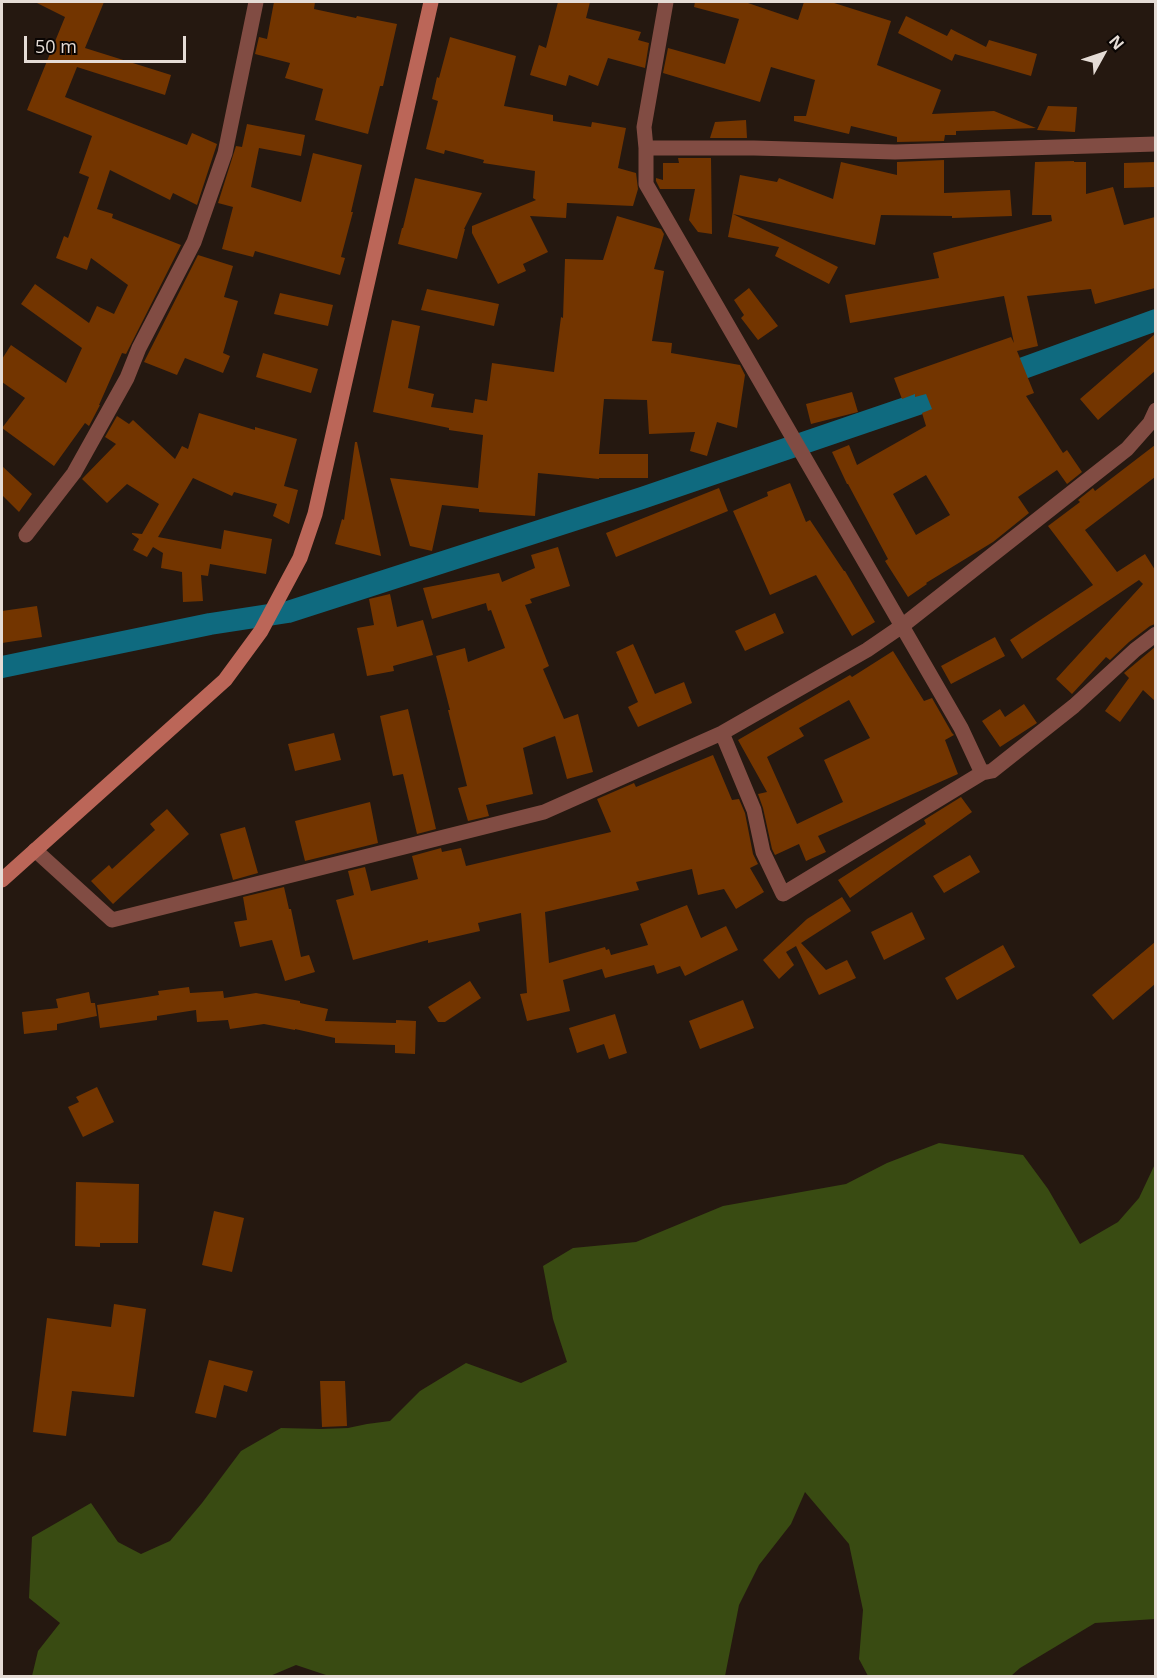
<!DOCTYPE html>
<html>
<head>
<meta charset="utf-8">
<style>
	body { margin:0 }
	#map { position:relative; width:1157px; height:1678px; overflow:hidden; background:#251810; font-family:"Open Sans",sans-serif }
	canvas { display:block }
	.frame { position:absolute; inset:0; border:3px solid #e5dcd6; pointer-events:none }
	.north { position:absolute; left:1073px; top:24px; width:60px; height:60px; -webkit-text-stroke:4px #0a0503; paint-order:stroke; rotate:50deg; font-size:16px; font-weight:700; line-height:24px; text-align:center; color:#e5dcd6 }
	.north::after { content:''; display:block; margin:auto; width:21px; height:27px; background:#e5dcd6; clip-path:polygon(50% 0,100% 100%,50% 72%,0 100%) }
	.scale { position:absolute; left:24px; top:36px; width:162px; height:27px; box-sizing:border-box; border:3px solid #e5dcd6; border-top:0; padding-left:8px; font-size:18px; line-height:21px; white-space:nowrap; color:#e5dcd6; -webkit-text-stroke:4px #0a0503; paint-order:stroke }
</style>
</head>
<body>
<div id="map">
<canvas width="1157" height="1678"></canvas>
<div class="frame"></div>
<div class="north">N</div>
<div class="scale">50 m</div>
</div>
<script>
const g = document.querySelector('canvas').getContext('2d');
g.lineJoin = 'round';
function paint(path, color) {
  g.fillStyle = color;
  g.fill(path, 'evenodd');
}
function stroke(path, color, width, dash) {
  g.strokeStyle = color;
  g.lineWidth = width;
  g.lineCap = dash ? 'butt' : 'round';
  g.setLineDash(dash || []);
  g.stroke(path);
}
const forest = new Path2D(`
	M939,1143L1023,1155L1048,1189L1080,1244L1118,1222L1139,1198L1155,1164V1619L1095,1623L1020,1668L1011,1676H868L859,1659L863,1610L849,1544L805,1492L791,1524L759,1565L739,1605L725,1676H329L296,1665L270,1676H32L38,1651L60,1623L29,1598L32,1537L91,1503L118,1542L141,1554L170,1541L202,1503L241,1451L281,1428L321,1429L348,1428L367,1424L390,1421L420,1391L466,1363L521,1383L567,1362L553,1319L543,1266L573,1248L636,1242L723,1206L846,1184L887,1163Z`);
const canal = new Path2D(`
	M996,378L1156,320
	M2,667L210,624L288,612L642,498L956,391`);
const building = new Path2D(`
	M35,2H104L85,48L171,75L165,95L77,67L65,97L187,145L192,133L217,144L197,205L173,193L170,200L110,170L97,209L113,214L112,218L181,245L126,354L122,353L99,405H100L89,426L85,423L54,466L2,428L25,398L2,382V359L11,345L66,383L82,348L21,304L35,284L89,323L97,306L114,314L128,285L91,258L87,270L56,258L64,236L68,238L89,177L79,173L92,136L27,110L65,17Z
	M274,2H315L314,9L356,18L357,16L397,24L383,86H380L368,134L315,120L323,89L285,78L290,63L255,54L259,37L267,39Z
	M558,2H590L586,18L641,32L638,40L649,43L645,68L608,58L598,86L569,75L566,86L530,75L539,45L546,48Z
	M695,2H745L798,20L804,2H831L891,21L877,65L941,90L932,114L994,111L1036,128L956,131V135H945L944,141L897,142V137L851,126L849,134L794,121V116H806L815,80L771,67L760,102L663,73L668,48L725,64L739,19L694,7Z
	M906,16L947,36L951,29L986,47L989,40L1037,54L1031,76L955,54L952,61L898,33Z
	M450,37L516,56L504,106L553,115V121L591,127L592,122L626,128L618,168L636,173L638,189L633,206L567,203L566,218L530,216L548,252L523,264L526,271L498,284L472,233V226L536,200L533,198L535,171L483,163L484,160L445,150L444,154L426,149L438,101L432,99L437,77L439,78Z
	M1048,106L1077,107L1075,132L1037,130Z
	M746,120L747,138H710L715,122Z
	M247,124L305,135L301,156L259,148L251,187L301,202L313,153L362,165L351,212H353L341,257L345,258L340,275L255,251L253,257L222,249L233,207L218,203L236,146L242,147Z
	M678,158H711L712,234L698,232L689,220L695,189H660L656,181V178L663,180V163H679Z
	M944,160V193L1010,190L1012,216L952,218V216L881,215L875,245L733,214L838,267L829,284L775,256L779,247L728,237L740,175L777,182L779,178L833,199L841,162L897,175V162Z
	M1074,161V162H1086V194L1113,187L1124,225L1155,217V288L1095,304L1091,289L1027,296L1038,346L1017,351L1034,393L1026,396L1063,453L1067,450L1082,472L1067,484L1057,470L1018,497L1029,513L993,542L926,583L927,584L908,597L885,561L888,559L848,484H847L832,452L849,445L857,465L926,426L922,413L932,409L926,394L915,397V394L902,399L894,378L1011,337L1014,343L1004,296L850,323L845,295L939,278L933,253L1052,221L1051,215H1032L1035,162ZM926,475L950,515L916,535L893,494Z
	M1155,162V187L1124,188V163Z
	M415,178L482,193L464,229H465L457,259L398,244L402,228H403Z
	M617,216L661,229L664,234L654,269L664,271L652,341L672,343L671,353L740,365L745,375L737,428L717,422L707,456L690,451L695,432L649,434L647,400L604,399L599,454H648V478H599V479L538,473L535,516L479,512V509L442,505L432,551L410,546L390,478L478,488L483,435L449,430V428L373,412L392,320L420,326L408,388L434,394L431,407L473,413L475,399L487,401L492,363L554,372L561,317L563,318L565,259L603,260Z
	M198,255L233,266L224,297L238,301L223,353L230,356L223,373L185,358L177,375L144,362Z
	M749,288L778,326L758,340L741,318L744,315L734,300Z
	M427,289L499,304L494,326L421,310Z
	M280,293L333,305L328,326L274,314Z
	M1155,334V371L1098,420L1080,399Z
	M263,353L318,369L311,393L256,377Z
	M852,392L858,412L811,424L806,404Z
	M199,413L255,430V427L297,439L284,486L298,490L289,524L273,516L277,504L234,492L232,496L193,478L158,537L221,549L224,530L272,539L266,574L210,564L208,576L201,575L203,601L183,602L182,572L161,568L163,553L153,547L147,557L133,550L139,539L132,534V533L142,534L159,504L127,484L107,503L82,479L116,444L105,437L117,416L129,424L133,420L175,459L182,446L188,449Z
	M355,442H357L381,556L335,544L342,519L344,520Z
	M1155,445V477L1085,530L1117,572L1145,554L1155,570V624L1150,626L1129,642L1110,660L1106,657L1072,694L1056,679L1143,584L1139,580L1022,659L1010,640L1093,585L1048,526L1080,502L1078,500L1093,488L1095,491Z
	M2,466L32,494L19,512L2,495Z
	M790,483L806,522L810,520L844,571H845L875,622L852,636L816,575L770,595L733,511L768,496L767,492Z
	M719,488L728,511L616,557L606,533Z
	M558,547L570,586L530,599L532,603L525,605L549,666L543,669L564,719L578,714L593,772L567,779L555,736L523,748L533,794L486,805L489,816L468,821L458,788L467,786L448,710H450L436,656L465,648L468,662L505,648L491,610L488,611L486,603L432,619L423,588L499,573L502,582L535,568L531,555Z
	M390,594L397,627L423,620L433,655L393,666L394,671L367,676L357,628L374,625L369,599Z
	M37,606L42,637L2,643V611Z
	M775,613L784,633L745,651L735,631Z
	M995,637L1005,656L951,684L941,666Z
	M633,644L655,694L684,682L692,703L638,727L628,707L638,702L616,652Z
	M1155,647V701L1143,690L1120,722L1105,711L1129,678L1124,673Z
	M893,651L924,701L932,698L952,733L954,735L945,740L958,774L818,836L826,852L806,861L799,844L775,855L772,849L763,808L758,794L767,792L738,740L850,675L852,677ZM849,700L870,738L824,760L843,802L797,824L767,757L804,736L799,728Z
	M1024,704L1037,723L1000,747L982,721L1000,709L1005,717Z
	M408,709L436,829L417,834L403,774L393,776L380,716Z
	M334,733L341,760L295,771L288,744Z
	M713,755L732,800L739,799L745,813L753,854L758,864L750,868L764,892L736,909L724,889L698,895L692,869L636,882L639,890L545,912L549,963L605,947L606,950L609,949L611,955L648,945L640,924L687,905L701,938L726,926L738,950L685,976L680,966L657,974L654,965L605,978L602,969L563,980L570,1011L527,1021L520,994L527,993L521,913L478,923L480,931L428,943V940L353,960L336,900L354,895L348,871L365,867L371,891L418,879L412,856L441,848L442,852L461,848L466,866L611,832L597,799L634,783L636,787Z
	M961,797L972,812L850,898L838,880L926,824L924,820Z
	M370,802L378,843L305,861L295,821Z
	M167,809L189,834L113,904L91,881L109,865L112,869L155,830L150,824Z
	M245,827L258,873L233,880L220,834Z
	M970,855L980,872L944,893L933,876Z
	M284,887L289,909H291L301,957L309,955L315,972L285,981L272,940L240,947L234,922L247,920L243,897Z
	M842,897L851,911L801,943L826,970L847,960L856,978L819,995L796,946L786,952L794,965L779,979L763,960L807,919Z
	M912,912L925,939L884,960L871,932Z
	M1155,942V984L1113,1020L1092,995Z
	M1003,945L1015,967L957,1000L945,978Z
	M470,981L481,998L445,1022H438L428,1007Z
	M189,987L190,993L223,991L224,998L256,993L300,1001V1003L328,1009L325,1021L396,1023V1020L416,1021L415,1054L395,1053V1045L335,1043V1038L295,1029V1030L264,1024L230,1029L228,1020L197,1022L196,1010L157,1016V1020L100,1028L97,1005L159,995L158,991Z
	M89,992L91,1003H95L97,1016L57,1024V1030L24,1034L22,1012L58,1008L56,999Z
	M743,1000L754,1028L700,1049L689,1021Z
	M615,1014L627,1053L609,1059L604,1044L577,1053L569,1028Z
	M97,1087L114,1122L83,1137L68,1107L79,1102L76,1097Z
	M76,1182L139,1184L138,1243H100V1247L75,1246Z
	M214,1211L244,1218L232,1272L202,1265Z
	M114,1304L146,1309L134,1397L72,1391L66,1436L33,1432L47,1318L111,1327Z
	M209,1360L253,1371L247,1392L224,1385L216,1418L195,1413Z
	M320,1381H345L347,1426L322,1427Z`);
const street = new Path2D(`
	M666,2L644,127L646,148V184L961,728L982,773
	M646,148H754L895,152L1156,144
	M26,535L74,473L127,378L139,348L194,242L225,153L256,2
	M722,733L754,810L763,852L783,894L982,773L992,771L1074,706L1135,650L1156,634
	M35,850L112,920L544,812L722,733L867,650L902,626L1127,449L1150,423L1156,410`);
const secondary = new Path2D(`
	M2,880L225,680L261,631L300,558L315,514L431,2`);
paint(forest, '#394b12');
stroke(canal, '#0f6a7f', 22);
paint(building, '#733500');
stroke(street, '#814c43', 15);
stroke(secondary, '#bb6658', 15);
</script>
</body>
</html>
